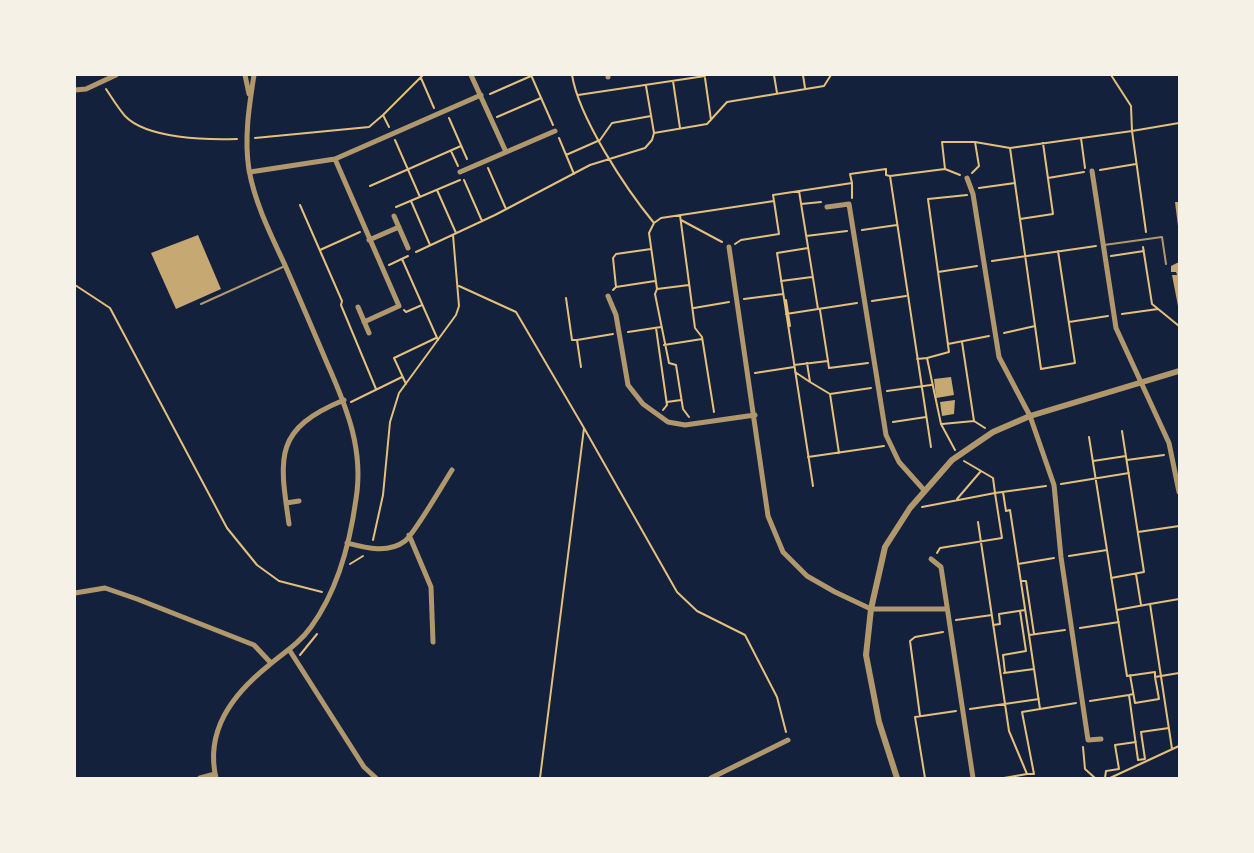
<!DOCTYPE html>
<html>
<head>
<meta charset="utf-8">
<style>
	body { margin:0 }
	#map { position:relative; width:1254px; height:853px; overflow:hidden; background:#14213d; font-family:"Noto Serif",serif }
	canvas { display:block }
	.frame { position:absolute; inset:0; border:76px solid #f6f1e7; pointer-events:none }
</style>
</head>
<body>
<div id="map">
<canvas width="1254" height="853"></canvas>
<div class="frame"></div>
</div>
<script>
const g = document.querySelector('canvas').getContext('2d');
g.lineJoin = 'round';
function paint(path, color) {
  g.fillStyle = color;
  g.fill(path, 'evenodd');
}
function stroke(path, color, width, dash) {
  g.strokeStyle = color;
  g.lineWidth = width;
  g.lineCap = dash ? 'butt' : 'round';
  g.setLineDash(dash || []);
  g.stroke(path);
}
const building = new Path2D(`
	M1175,202H1179V226H1178Z
	M198,235L221,289L176,309L151,253Z
	M1179,262V306H1178L1172,275H1177L1176,272H1171V266Z
	M951,377L954,395L936,398L934,379Z
	M955,400L954,414L942,416L940,402Z`);
const path = new Path2D(`
	M531,75L553,125
	M572,75C579,118 626,189 654,223
	M774,75L777,93
	M803,75L805,88
	M1111,75L1131,106L1132,131L1179,123
	M421,78L434,108
	M705,78L711,120
	M673,81L680,128
	M646,86L654,133
	M106,89C112,98 118,108 125,116C147,139 208,140 237,139
	M490,94L531,76
	M578,95L705,76
	M383,115L423,75
	M497,117L541,98
	M449,118L467,159
	M255,138L369,127L383,115L389,127
	M559,138L574,174
	M1081,138L1085,168
	M395,140L420,197
	M1010,148L1132,131L1146,232
	M451,151L458,166
	M566,155L600,140L612,123L651,116
	M488,168L506,209
	M1100,170L1136,164
	M972,173L979,166L975,142
	M960,175L945,169L942,142H975L1010,148L1035,326L1004,333
	M1048,178L1084,172
	M464,180L482,221
	M852,183V198
	M370,186L461,146
	M979,188L1015,183
	M437,190L456,233
	M799,191L818,309
	M411,201L430,245
	M774,201L773,195L852,183L850,174L886,169V175L890,176
	M801,204L821,202
	M300,205L342,301L341,305L376,389
	M396,207L460,180
	M680,215L695,328L702,337L714,412
	M1020,219L1053,214L1043,143
	M681,220L722,242
	M862,230L897,225
	M806,236L847,231
	M1143,247L1152,304L1179,326
	M808,248L777,253L813,486
	M320,250L360,232
	M416,252L495,215L590,165L645,148L652,140L654,133L707,124L727,102L824,86L831,75
	M1111,256L1144,251
	M402,259L438,340
	M992,261L1096,246
	M389,265L408,256
	M938,272L977,266
	M781,281L812,277
	M75,285L110,308L227,528L257,565L279,581L322,592
	M459,286L516,312L584,428L540,778
	M616,287L655,281
	M657,289L689,285
	M613,290L616,287L613,258L616,254L651,249
	M566,298L572,340H577L581,367
	M744,299L783,294
	M786,300L790,326
	M872,301L906,296
	M694,308L729,302
	M404,310L406,312L422,305
	M820,310L828,361
	M786,314L857,303
	M1122,314L1158,309
	M1069,322L1108,316
	M1035,326L1041,369L1075,363L1058,251
	M656,328L667,405L663,410
	M628,332L661,327
	M577,340L613,334
	M962,342L974,421
	M948,344L989,336
	M664,345L702,339
	M927,358L949,352L928,199L967,195
	M917,359L927,358L941,424L955,450
	M807,363L810,382L830,394
	M794,365L828,361L829,368L868,363
	M795,372L810,382
	M755,373L794,367
	M406,384L394,358L436,338
	M887,391L931,385
	M351,402L402,377
	M667,402L681,400
	M689,417L683,409L676,365L669,363L655,294L657,289L649,233L654,223L661,218L774,201L779,234L741,240L735,244
	M893,422L926,417
	M942,424L974,421L985,428
	M584,428L677,592L697,611L745,635L777,697L786,732
	M1089,437L1127,676L1155,672V677L1179,673
	M931,447L890,176L945,169
	M839,453L830,394L871,388
	M808,457L884,446
	M1127,460L1164,455
	M1093,461L1126,456
	M1061,484L1129,473
	M1003,492L1006,511L1010,510L1029,635L1065,630
	M957,499L981,471
	M922,507L995,493L993,478L964,461
	M978,522L1009,731L1027,774H1034L1022,712L1076,703
	M1138,532L1179,526
	M373,540L383,495L390,422L399,393L456,315L459,306L453,235
	M937,553L940,548L1002,538L995,493L1046,486
	M1069,556L1107,550
	M350,564L363,556
	M1018,564L1054,558
	M1136,574L1141,605
	M1111,578L1144,572L1122,431
	M1021,581H1026L1034,634
	M1117,610L1150,604
	M956,620L992,615
	M993,625L1000,624L999,614L1025,610
	M1080,628L1119,622
	M1029,635L1040,709
	M300,655L317,634
	M1004,673L1034,669
	M1005,673L1003,655L1026,651L1020,611
	M1130,675L1135,703L1159,699L1155,677
	M1133,694L1129,695L1138,760L1145,759L1141,732L1169,728
	M1090,701L1129,695
	M970,709L1039,699
	M920,716L910,641L915,637L943,632
	M1083,747L1085,769L1095,778
	M1172,749L1150,604L1179,599
	M925,778L915,717L956,711
	M1004,778L1027,774
	M1105,778L1106,771L1119,769L1115,745L1136,742
	M1110,778L1179,746`);
const service = new Path2D(`
	M1104,245L1162,237L1166,264
	M201,304L285,266`);
const minor = new Path2D(`
	M245,75L249,94
	M471,75L506,152
	M608,75V77
	M75,90L86,89L116,75
	M335,159L399,306L364,322
	M1092,171L1116,328L1169,443L1179,492
	M250,172L335,159L481,95
	M460,172L555,131
	M967,178L973,194L999,357L1030,416L1054,485L1061,557L1088,740L1101,739
	M827,207L849,204L886,435L899,462L924,490
	M394,216L408,248
	M369,240L399,227
	M729,247L768,516L783,552L807,576L835,592L871,609H947
	M608,296L616,315L628,385L643,404L668,422L685,425L755,415
	M358,307L369,333
	M286,503L299,501
	M289,524C279,456 274,429 344,400
	M409,535L431,587L433,642
	M347,543C366,548 388,554 405,541C415,533 443,484 452,470
	M931,559L941,567L973,778
	M75,593L105,588L137,599L254,645L271,663
	M290,651L364,767L376,778
	M200,778L215,774
	M216,778C205,731 232,695 268,666C283,653 299,644 311,627C338,590 350,543 356,499C364,450 347,408 327,363C313,330 299,297 284,263C270,233 255,203 249,170C244,138 249,107 254,75
	M711,778L788,740`);
const tertiary = new Path2D(`
	M897,778L879,722L866,655L871,609L885,547L910,508L952,460L993,432L1030,416L1179,371`);
paint(building, '#c6a872');
stroke(path, '#e5c07b', 2);
stroke(service, '#b1986c', 2);
stroke(minor, '#b1986c', 5);
stroke(tertiary, '#b1986c', 6);
</script>
</body>
</html>
